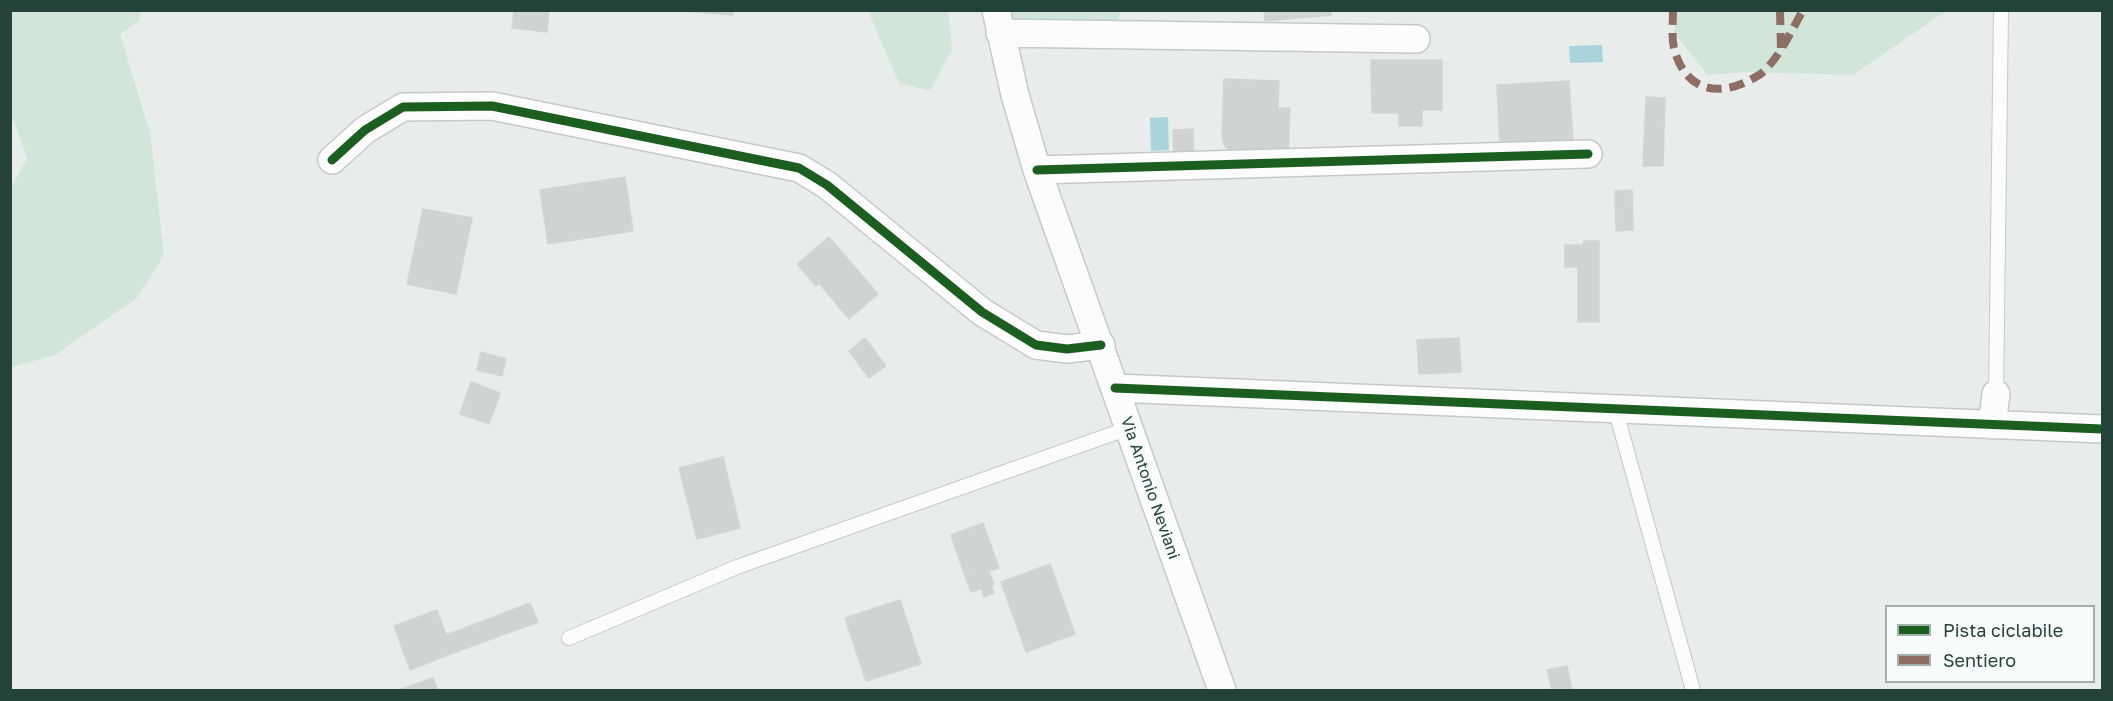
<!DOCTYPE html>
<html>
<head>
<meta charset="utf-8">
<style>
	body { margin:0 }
	#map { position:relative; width:2113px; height:701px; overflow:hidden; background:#e8edeb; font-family:"Golos Text",sans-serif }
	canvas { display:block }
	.frame { position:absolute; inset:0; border:12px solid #24423a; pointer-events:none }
	.legend { position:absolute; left:1885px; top:605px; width:210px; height:78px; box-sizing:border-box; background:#f7fbf9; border:2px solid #a3b1ad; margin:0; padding:8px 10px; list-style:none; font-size:18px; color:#24423a }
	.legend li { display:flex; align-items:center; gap:12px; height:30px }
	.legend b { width:30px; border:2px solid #a3b1ad }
</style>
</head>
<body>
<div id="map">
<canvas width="2113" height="701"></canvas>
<div class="frame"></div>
<ul class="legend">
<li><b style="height:8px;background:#1b5e20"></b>Pista ciclabile</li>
<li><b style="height:8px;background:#8d6e63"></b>Sentiero</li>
</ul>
</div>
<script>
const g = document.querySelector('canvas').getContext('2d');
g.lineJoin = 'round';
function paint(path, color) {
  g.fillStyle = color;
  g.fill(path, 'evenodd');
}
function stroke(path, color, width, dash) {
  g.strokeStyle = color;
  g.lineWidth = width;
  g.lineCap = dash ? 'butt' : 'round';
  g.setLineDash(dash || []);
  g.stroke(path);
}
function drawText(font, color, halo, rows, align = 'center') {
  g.font = font + ' "Golos Text",sans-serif';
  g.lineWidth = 4.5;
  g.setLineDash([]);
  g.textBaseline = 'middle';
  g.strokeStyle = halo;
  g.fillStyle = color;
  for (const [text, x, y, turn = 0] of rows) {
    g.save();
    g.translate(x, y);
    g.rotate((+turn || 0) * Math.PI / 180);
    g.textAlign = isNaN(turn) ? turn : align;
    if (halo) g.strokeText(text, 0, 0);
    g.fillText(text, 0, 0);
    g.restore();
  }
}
const green = new Path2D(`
	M11,10L140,11L139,21L120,34L150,133L164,255L137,298L55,355L12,367L11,186L27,159L16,127L11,118Z
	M868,11H948L952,49L930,91L899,83Z
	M1008,11H1121L1115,25L1021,28Z
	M1677,11V10L1946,11L1853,75L1744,72L1708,75L1674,33Z`);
const water = new Path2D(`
	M1602,45L1603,62L1570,63L1569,46Z
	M1168,117L1169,150L1151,151L1150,118Z`);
const building = new Path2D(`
	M514,10H549L547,32L512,28Z
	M668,10H733V15Z
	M1264,10H1331V15L1265,21Z
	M1371,60H1442V110H1422V126H1399V113H1372Z
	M1224,79L1279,81L1278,108H1290L1288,155L1230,151L1224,145L1222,137Z
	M1569,81L1573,141L1500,145L1497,85Z
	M1646,97L1665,98L1663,166H1643Z
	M1193,129L1194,160L1174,161L1173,130Z
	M625,177L633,231L548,244L540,190Z
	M1632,190L1633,230L1616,231L1615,191Z
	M423,209L472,218L456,294L407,284Z
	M829,237L878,294L849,319L819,283L816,286L797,264Z
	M1584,241H1599V322H1578V267H1565V245H1583Z
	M865,338L886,366L869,378L849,351Z
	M1459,338L1461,372L1419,374L1417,340Z
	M481,352L506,359L502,376L477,370Z
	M471,382L500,393L489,424L460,414Z
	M723,457L740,528L697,539L679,468Z
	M983,523L999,568L966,579L951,535Z
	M1050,564L1075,634L1026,652L1001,582Z
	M989,572L994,584L971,592L966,579Z
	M991,585L994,593L984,597L981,588Z
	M900,600L921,664L866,681L845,618Z
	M530,603L538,622L453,653L446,635Z
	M437,610L453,653L410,670L394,626Z
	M1567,666L1572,690H1552L1547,670Z
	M433,678L438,690H399Z`);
const lane = new Path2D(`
	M1996,394L2001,10
	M1615,408L1693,690
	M569,638L737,567L1129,428`);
const street = new Path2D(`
	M996,10L1015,95L1037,170L1222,690
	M1000,33L1416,39
	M332,160L365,130L403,107L492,106L799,168L827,185L982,312L1036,345L1067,349L1101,345
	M1037,170L1588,154
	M1115,388L2102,429
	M1992,425L1996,394`);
const quiet = new Path2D(`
	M1673,10C1673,23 1671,40 1675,52C1688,95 1724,97 1759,75C1776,64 1793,28 1803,10
	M1780,10L1781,49`);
const cycleway = new Path2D(`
	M332,160L365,130L403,107L492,106L799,168L827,185L982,312L1036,345L1067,349L1101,345
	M1037,170L1588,154
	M1115,388L2102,429`);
const streetNames = [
	["Via Antonio Neviani",1150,488,71]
];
paint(green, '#d1e6d8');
paint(water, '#a9d4db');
paint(building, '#cfd4d2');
stroke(building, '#d1d6d4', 1.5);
stroke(lane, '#c5cac8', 16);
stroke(street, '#c5cac8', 30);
stroke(lane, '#fcfcfc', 14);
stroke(street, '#fcfcfc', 27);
stroke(quiet, '#8d6e63', 8, [15, 8]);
stroke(cycleway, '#1b5e20', 9);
drawText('16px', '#24423a', '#f7fbf9', streetNames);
</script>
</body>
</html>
